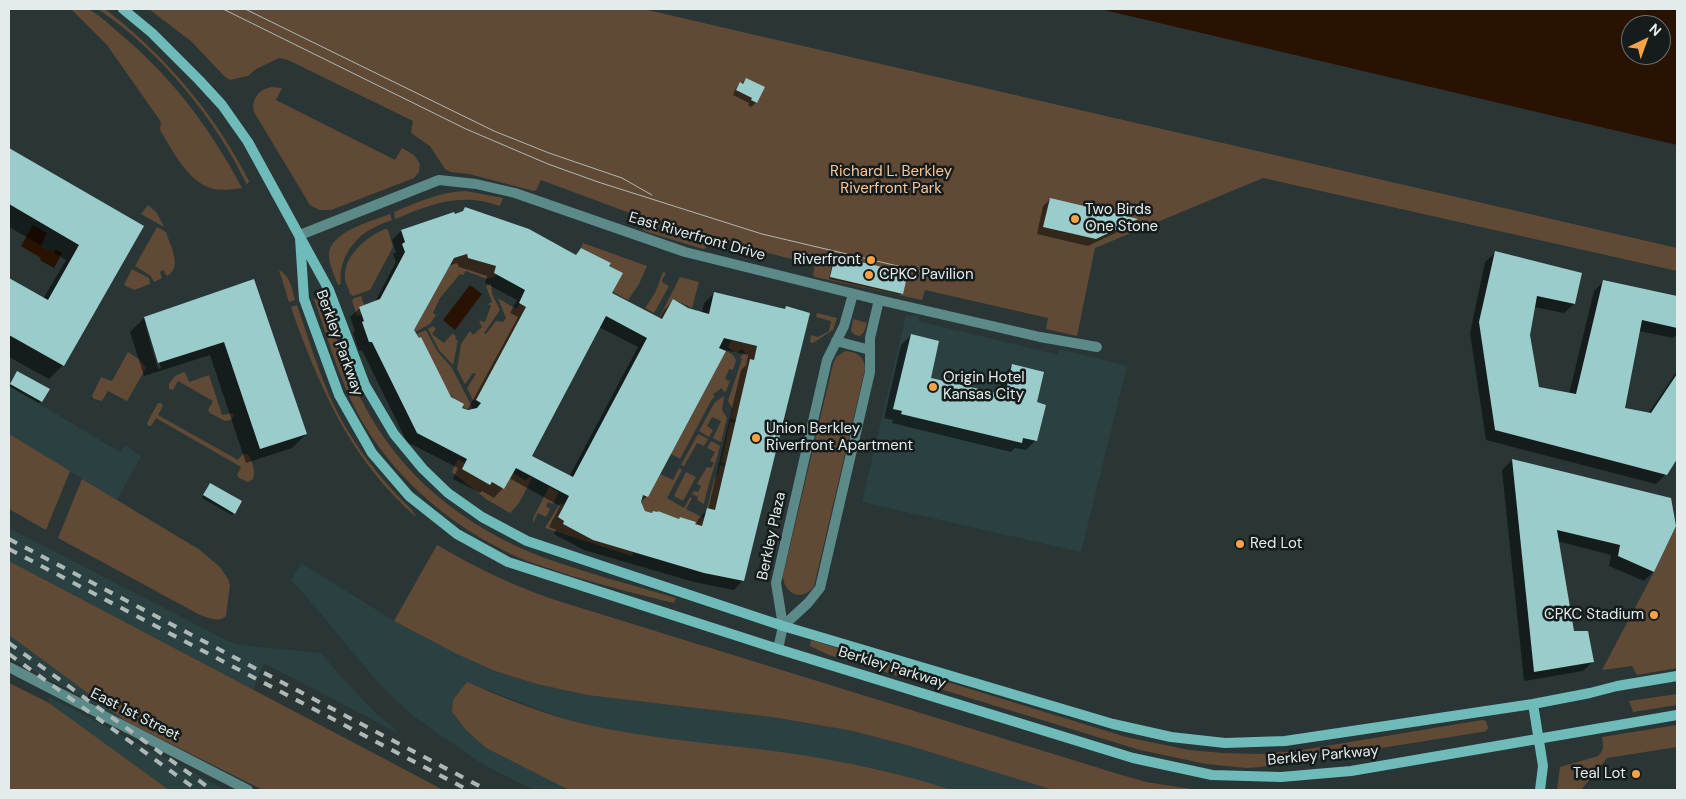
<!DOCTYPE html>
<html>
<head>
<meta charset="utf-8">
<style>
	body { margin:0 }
	#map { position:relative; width:1686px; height:799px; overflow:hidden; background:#293635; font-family:"DM Sans",sans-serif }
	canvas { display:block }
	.frame { position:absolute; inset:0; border:10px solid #e3ebeb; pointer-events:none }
	.north { position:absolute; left:1621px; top:15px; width:50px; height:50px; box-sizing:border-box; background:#161c1c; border:1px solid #686f6f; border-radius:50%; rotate:42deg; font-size:14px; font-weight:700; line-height:20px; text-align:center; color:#e3ebeb }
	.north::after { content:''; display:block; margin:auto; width:18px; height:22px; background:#f6a247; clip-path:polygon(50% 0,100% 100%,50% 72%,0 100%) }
</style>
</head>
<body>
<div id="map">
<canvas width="1686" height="799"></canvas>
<div class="frame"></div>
<div class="north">N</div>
</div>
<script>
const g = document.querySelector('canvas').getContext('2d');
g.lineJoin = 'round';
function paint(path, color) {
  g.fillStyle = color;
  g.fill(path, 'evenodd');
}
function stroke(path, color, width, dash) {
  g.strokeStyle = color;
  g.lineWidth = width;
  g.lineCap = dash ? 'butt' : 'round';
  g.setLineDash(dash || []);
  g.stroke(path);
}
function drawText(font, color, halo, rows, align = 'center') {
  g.font = font + ' "DM Sans",sans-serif';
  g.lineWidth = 5;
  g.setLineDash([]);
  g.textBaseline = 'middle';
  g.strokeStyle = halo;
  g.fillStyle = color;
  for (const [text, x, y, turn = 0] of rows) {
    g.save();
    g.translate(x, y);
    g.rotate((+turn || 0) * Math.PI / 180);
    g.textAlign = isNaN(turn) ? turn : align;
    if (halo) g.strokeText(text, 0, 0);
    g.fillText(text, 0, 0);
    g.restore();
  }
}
const built = new Path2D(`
	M906,315L919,316L918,321L1058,355L1059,349L1127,366L1081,552L862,502Z
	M9,386L120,452L125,445L141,456L117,500L9,434Z
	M9,528L228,641L241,645L321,653L343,679L376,713L397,731L396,732L264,663L253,690L9,561Z
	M301,563L394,621L457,654L495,671L537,684L587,695L772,717L853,731L910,746L1053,790H951L881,770L818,758L639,735L587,725L551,714L467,682L452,712L467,731L486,748L569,790H534L484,765L439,734L412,715L380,685L301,590L291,580Z
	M9,635L127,722L9,657Z
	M49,697L226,790H169L49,703Z`);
const green = new Path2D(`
	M71,9C76,9 82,8 87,9C95,11 111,26 118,32C170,75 210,127 242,188C233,189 223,191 214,189C188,183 173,151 160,130L161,122L107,45Z
	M98,9H105C166,56 214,113 249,181L247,185C215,118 160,51 98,9Z
	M149,9H643L1677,248V271L1263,178L1095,248L1077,336L1046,329L1048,318L925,290L922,300L815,277L813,275L815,265L709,238L706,248L703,249L644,231L642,228L646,219L541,180L536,190L534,191L469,174L451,172L445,169L430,146L411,133L413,121L288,60L279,58L256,69L248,76L230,80L224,76L192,42Z
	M272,87L282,88L276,100L395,160L402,148L414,155L420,164L419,172L414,178L331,210H319L310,205L254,112C251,99 259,89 272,87Z
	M466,191L503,198L500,206C459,192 433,204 395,219L394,212C418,202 439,192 466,191Z
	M148,205L157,213L164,227L141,214Z
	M390,214L392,220C383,223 374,227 366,232C350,243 338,264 341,284L338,285C335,276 329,265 329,255C329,232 372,221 390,214Z
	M157,227L166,232C170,246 183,267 167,276L163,270L160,272L162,278L154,282L151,276L135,266Z
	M385,229L388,230L393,247L370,290L353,296L350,294C349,290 346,284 345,279C343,256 366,237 385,229Z
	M583,243L647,266L639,284L628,300L613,292L622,273L609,266L611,263L581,248Z
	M467,254L468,258L496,266L494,273L497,275L495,276L487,279L466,271L463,275L460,274L440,298L433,313L436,315L430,324L415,332L414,330L454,258Z
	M132,269L149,278L150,284L134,290L124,285Z
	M279,270C290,275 292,289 295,300L289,302Z
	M663,272L666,273L662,280L663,283L669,286L654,313L645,308L655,293Z
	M680,277L699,282L692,308L673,299L662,319L659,318Z
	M491,283L492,294L500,310L484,333L486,334L496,321L503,322L506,318L498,298L516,309L520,304L526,307L476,400H473L467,388L476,374L473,373L465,384L457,369L461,344L470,331L473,335L482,327L479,322L481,321L485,322L491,306L488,304L492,302L486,286Z
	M361,296L364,305L359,307L362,314L357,316L352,301L354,298Z
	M323,297C334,331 345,367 361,399C399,475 464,527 542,557C586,573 632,585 676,598L674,603C639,595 606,586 572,576C548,568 523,561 501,549C443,520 391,473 359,416C339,379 328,339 314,299Z
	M297,305C307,334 316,364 328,392C347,437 377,476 412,510L416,517C353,461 325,399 296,322L291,307Z
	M817,313L837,318L833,330L813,343L810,342L811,335L818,337L829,331L831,321L816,317Z
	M853,319L867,323L864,332L860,336L855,335L851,331Z
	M433,326L436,329L432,334L444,343L452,334L455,335L456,340H458L453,365L439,350L428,329Z
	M426,330L437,351L452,368L473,409C451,413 429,354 421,337L419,338L417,334Z
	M732,340L757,346L754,360L750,359L736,420L730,419L733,409L728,401L742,359L740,357L745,353L742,349L736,353L728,347Z
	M726,351L732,354L736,360L733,370L729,369L725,379L730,381L726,391L724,392L722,388L713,394L715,397L712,399L680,459L671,454Z
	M845,351C857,352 865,357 865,369L814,586C803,602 784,595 783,576L833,364L836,357Z
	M128,352L140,360L146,368L127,401L108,391L102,401L94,399L92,396L101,377L112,381Z
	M184,372L186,374L189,382L209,375L222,415L233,413L234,415L231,420L225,421L210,413L208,410L213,401L178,381L173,390L169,389V384L175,376Z
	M724,396L722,410L727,418L721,442L713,438L721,421L712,417L707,426L713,430L709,437L699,431L715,402Z
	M158,403H161L163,406L158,415L238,460L243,454H248C252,461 256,471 253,479L248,482L239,478L237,475L241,467L156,418L151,426H148L147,423Z
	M730,422L735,423L726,464L721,462Z
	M9,434L70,471L46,530L9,509Z
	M698,434L708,439L704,446L697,443L684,466L681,465Z
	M711,441L720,446C715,466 708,484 704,504L697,500L698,497L692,494L694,491L698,492L701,486L697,484L707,467L711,468L714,463L710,461L715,452L707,448Z
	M458,459L465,463L462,469L490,484L492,482L504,489L513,473L526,481L529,477L532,478L519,503L510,513L486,499L452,472Z
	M720,465L725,466L715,510L707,508L714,480L718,473Z
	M679,468L682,470L667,498L684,508L690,497L692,498L686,509L704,518L702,526L695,524V522L680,517L679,519L658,511V512L653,511L652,513L645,511L641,502L643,495L647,497L660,474L673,480Z
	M686,472L696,477L683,501L674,496Z
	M82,479L200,550L220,567L228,579L230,585L226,616C218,623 209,618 200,615L58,538Z
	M549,487L559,492L553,504L548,502L546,506L550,509L546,517L538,513L533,523V518Z
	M560,503L564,505L558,517L564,521L563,524L593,540L633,552L632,556L545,528Z
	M1677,524V668L1637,675L1632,666L1602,670L1654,572Z
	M437,545C475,567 513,586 555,600L1115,773L1146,782L1198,790H1053L910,746L853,731L772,717L587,695L537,684L495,671L457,654L394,621Z
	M9,561L415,775L443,790H263L127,722L9,635Z
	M811,640L1126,737L1189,750L1223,753L1259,754L1296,751L1482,720L1486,721L1488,728L1486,731L1482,732L1261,767L1247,768L1206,764L1140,750L829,655L810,646Z
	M467,682C506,699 548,716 589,725C647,738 707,743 766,750C828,758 891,770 951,790H569L486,748L467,731L452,712L453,700Z
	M9,683L49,703L169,790H9Z
	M1677,694V705L1633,712L1629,701Z
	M1677,725V747L1607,758L1581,790H1557L1560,767L1598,756C1605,750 1603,745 1602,737Z`);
const water = new Path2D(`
	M1100,9H1677V145ZM1631,25H1661V55H1631Z
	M33,225L47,233L41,246L54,253L56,249L62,253L54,268L40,260L41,258L21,246Z
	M470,285L482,294L455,330L443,320Z`);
const shadow = new Path2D(`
	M746,79L763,88L756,103L751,107L748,105L749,103L733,95L736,88Z
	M9,150L142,227L63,365L49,379L9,357V279L43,299L66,260L9,227Z
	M1050,199L1136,219L1130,226L1088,246L1037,234L1043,206Z
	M465,208L575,256L608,267L610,293L659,319L664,310L673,301L688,309L702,313L704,303L714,293L784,310L786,308L743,580L734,590L694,582L584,550L554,534L556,530L549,527L560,506L509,478L503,488L494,498L482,491L480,493L453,479L458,468L407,442L362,350L359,351L353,333L355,331L350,317L360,308L375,302L396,262L393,254L396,252L392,240L401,231L455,216L460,214ZM457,263L459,267L487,276L485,283L517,300L510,313L518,317L467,411L460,408L450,398L413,330L448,266ZM599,327L638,347L569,477L530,456ZM725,350L748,355L746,365L741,370L708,510L698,519L696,525L644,512L640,503L647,496Z
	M1495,253L1580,274L1574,304L1564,313L1534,307L1528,335L1538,388L1569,394L1594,291L1604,281L1677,297V334L1673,338L1639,331L1623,409L1648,414L1677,371V457L1666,474L1656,484L1486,440L1470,333L1485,262Z
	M835,257L902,293L900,295L829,279L833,259Z
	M253,281L306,434L292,448L246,463L210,355L144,376L130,332L144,318ZM145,324H147L161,368L158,369Z
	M911,335L929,379L998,395L1003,375L1013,365L1036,403V440L1026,450L1015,448L1011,452L892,423L893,420L884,418L901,345Z
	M16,374L41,401L39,403L9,386Z
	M1512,460L1670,499L1653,572L1644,581L1609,566L1611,555L1557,541L1573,633L1593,661L1583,671L1524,681L1502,470Z
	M208,486L234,513L232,515L202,498Z`);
const building = new Path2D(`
	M746,78L765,87L757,103L751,100L752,98L736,90L740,82L743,84Z
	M9,148L144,226L64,366L9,335V278L48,300L79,245L9,204Z
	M1050,198L1114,213L1138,219L1096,239L1043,227Z
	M465,207L529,229L576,255L581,248L611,263L609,266L623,273L612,293L662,319L673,299L688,308L709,314L714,292L785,309L786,306L810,313L744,581L704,573L593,540L563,524L564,521L558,517L569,496L516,468L504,489L492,482L490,485L462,469L467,459L417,433L372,342H369L362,322L364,321L359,307L380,299L405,252L402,244L405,242L401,230L454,212L455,214L463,211ZM467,254L468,258L496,266L494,273L525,290L519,303L526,307L476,400L481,403L477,408L468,410L462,408L464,404L451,397L421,337L419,338L414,330L454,258ZM606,316L647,338L573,477L532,456ZM724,338L757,346L754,360L750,359L715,510L707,508L702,526L695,524L696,522L680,517L679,519L658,511V512L653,511L652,513L645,511L641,502L643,495L648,497L726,351L719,348Z
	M1495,251L1582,273L1575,304L1537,296L1530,335L1539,387L1576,394L1603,280L1677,296V328L1642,320L1625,408L1651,413L1677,374V459L1667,475L1495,430L1479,322Z
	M835,256L908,273L903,294L830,277Z
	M254,279L307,434L260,449L224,342L158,363L144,317Z
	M911,334L939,341L931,378L1005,395L1012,364L1044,372L1037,402L1046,405L1037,441L1023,438L1022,443L901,414L902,411L893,409Z
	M17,371L50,389L42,402L10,384Z
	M1512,459L1671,498L1676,526L1654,572L1618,556L1620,545L1557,530L1574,631H1588L1594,662L1534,672Z
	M210,483L242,501L235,514L203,495Z`);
const street = new Path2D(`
	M300,235L439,180L476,184L515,193L685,252L879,300L1040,337L1097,347
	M853,294L844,326L827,360L776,583L783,626L808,603L820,588L870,372V338L879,300
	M836,341L870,350
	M778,649L783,626
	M9,667L248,790`);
const secondary = new Path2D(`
	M123,9L152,33L199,80L222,105L248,142L329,290L365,385L394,434L423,469L448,493L482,517L527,541L783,626L1113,724L1171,737L1225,743L1285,741L1533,704L1590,693L1617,686L1677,676
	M300,238L304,299L339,395L372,453L409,496L457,534L508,562L778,649L1133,758L1212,775L1281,777L1351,771L1677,715
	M1533,704L1543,766L1540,790`);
const tram = new Path2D(`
	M223,9L466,129L548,164L598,182L762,234L936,275
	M245,9L494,131L549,153L622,178L652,195`);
const rail = new Path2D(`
	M9,539L487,790
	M9,549L468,790
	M9,643L212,790
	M9,654L197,790`);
const markers = [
	[1075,219,5,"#f6a247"],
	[871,260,5,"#f6a247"],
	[869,275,5,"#f6a247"],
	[933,387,5,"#f6a247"],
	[756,438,5,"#f6a247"],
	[1240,544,5,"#f6a247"],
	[1654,615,5,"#f6a247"],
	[1636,774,5,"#f6a247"]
];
const parkNames = [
	["Richard L. Berkley",891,172],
	["Riverfront Park",891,189]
];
const poiNames = [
	["Two Birds",1085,210],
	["One Stone",1085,227],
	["Riverfront",861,260,"right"],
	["CPKC Pavilion",879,275],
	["Origin Hotel",943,378],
	["Kansas City",943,395],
	["Union Berkley",766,429],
	["Riverfront Apartment",766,446],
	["Red Lot",1250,544],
	["CPKC Stadium",1644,615,"right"],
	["Teal Lot",1626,774,"right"]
];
const streetNames = [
	["East Riverfront Drive",697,237,16],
	["Berkley Parkway",339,343,70],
	["Berkley Plaza",772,536,-78],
	["Berkley Parkway",892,668,17],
	["East 1st Street",135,715,27],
	["Berkley Parkway",1323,756,-5]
];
paint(built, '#2b4141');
paint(green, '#614a35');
paint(water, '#291200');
paint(shadow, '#0007');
paint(building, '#9acccb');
stroke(street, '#5b8a89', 10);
stroke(secondary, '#6ebbba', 10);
stroke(tram, '#aeb8b7', 1);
stroke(rail, '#aeb8b7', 4, [9, 9]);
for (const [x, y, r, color] of markers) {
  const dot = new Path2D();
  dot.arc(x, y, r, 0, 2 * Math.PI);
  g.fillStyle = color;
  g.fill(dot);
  stroke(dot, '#161c1c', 2);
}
drawText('15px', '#f9c799', '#161c1c', parkNames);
drawText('15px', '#e3ebeb', '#161c1c', poiNames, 'left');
drawText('15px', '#e3ebeb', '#161c1c', streetNames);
</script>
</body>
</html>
